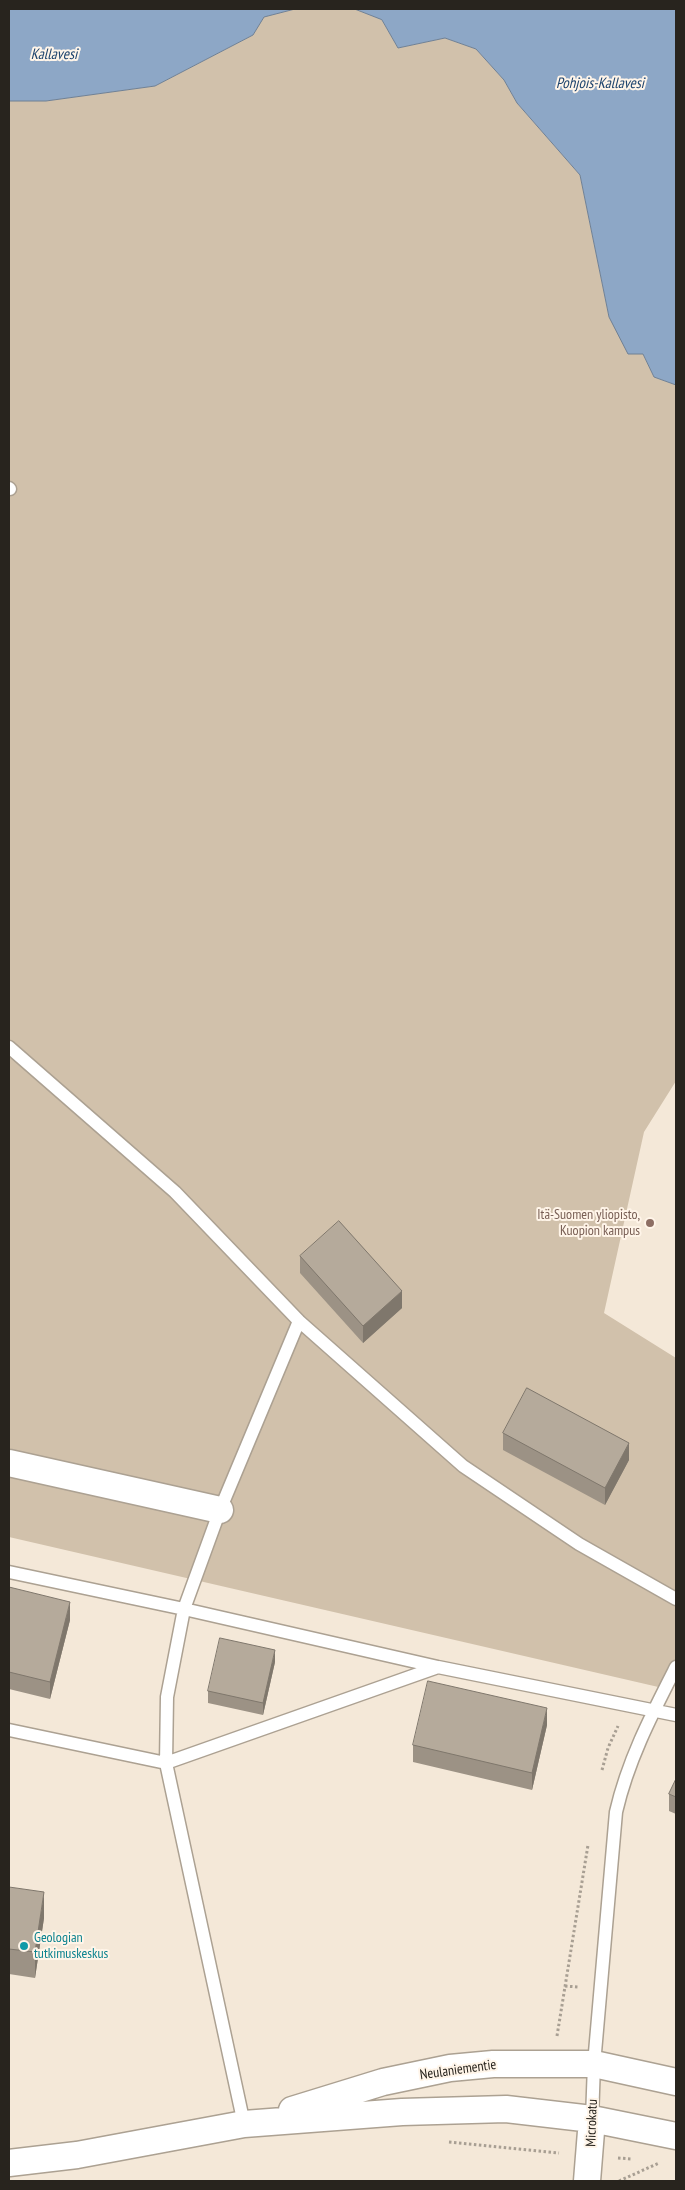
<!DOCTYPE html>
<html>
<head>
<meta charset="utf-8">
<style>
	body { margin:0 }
	#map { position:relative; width:685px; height:2190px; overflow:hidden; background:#f4e8d8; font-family:"PT Sans Narrow",sans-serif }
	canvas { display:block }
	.frame { position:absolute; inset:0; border:10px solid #28241e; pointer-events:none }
</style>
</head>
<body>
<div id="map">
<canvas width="685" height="2190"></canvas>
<div class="frame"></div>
</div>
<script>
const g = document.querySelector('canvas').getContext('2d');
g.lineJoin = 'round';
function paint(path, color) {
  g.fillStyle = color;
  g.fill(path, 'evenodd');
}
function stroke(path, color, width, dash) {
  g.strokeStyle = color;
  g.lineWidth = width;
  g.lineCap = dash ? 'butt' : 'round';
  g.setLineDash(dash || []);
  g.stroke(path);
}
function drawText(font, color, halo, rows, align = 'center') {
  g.font = font + ' "PT Sans Narrow",sans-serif';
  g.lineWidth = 4;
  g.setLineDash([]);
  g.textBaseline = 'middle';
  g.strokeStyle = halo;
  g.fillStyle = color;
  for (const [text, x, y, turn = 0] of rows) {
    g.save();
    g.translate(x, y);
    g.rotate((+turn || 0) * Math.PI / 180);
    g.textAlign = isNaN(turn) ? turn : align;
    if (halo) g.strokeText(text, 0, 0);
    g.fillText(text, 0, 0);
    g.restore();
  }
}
const green = new Path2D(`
	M295,9H355L382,20L398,48L445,38L476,49L504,80L517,103L580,175L609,317L643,354L654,377L676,385V1081L644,1132L604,1313L676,1358V1661L667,1689L9,1537V101H46L155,86L253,35L263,17Z`);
const water = new Path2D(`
	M9,9H295L264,17L253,35L155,86L46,101H9Z
	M355,9H676V385L654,377L643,354H628L609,317L580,175L517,103L504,80L476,49L445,38L398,48L382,20Z`);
const path = new Path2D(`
	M602,1770L608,1748L618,1726
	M565,1986L578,1987
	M557,2036L588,1845
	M449,2142L559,2153
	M618,2158L632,2159
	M619,2181L659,2163`);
const lane = new Path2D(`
	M9,488L10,489
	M9,1047L175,1192L299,1321L463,1466L579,1544L676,1599
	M9,1572L184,1609L438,1667L676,1715
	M9,1730L166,1763L438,1667
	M592,2119L594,2064L616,1812C628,1760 652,1714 676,1667
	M244,2124L166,1763L167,1697L184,1609L220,1510L299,1321`);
const street = new Path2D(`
	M9,1463L220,1510
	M292,2110L383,2082L450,2068L493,2064H594L676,2082
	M9,2163L77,2155L244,2124L402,2112L506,2109L592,2119L676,2136
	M587,2181L592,2119`);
const wall = new Path2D(`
	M300,1256L402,1308L363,1343L300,1273Z
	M503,1433L629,1460L605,1505L503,1450Z
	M9,1587L70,1620L50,1699L9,1689Z
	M275,1662L263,1715L208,1703V1691Z
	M547,1725L532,1790L413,1762V1745Z
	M676,1779V1814L669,1811V1794Z
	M9,1887L44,1918L35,1978L9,1974Z`);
const shadedWall = new Path2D(`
	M402,1291V1308L363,1343V1326Z
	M629,1443V1460L605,1505V1488Z
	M70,1602V1620L50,1699V1682Z
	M275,1650V1662L263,1715V1703Z
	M547,1708V1725L532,1790V1773Z
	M44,1892V1918L35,1978V1952Z`);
const building = new Path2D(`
	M339,1221L402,1291L363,1326L300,1256Z
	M527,1388L629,1443L605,1488L503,1433Z
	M9,1587L70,1602L50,1682L9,1672Z
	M220,1638L275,1650L263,1703L208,1691Z
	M428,1681L547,1708L532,1773L413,1745Z
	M676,1779V1797L669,1794Z
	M9,1887L44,1892L35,1952L9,1949Z`);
const markers = [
	[650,1223,5,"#8d6e63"],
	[24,1946,5,"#0f9aa8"]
];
const educationNames = [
	["Itä-Suomen yliopisto,",640,1215],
	["Kuopion kampus",640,1231]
];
const cultureNames = [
	["Geologian",34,1938],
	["tutkimuskeskus",34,1954]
];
const streetNames = [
	["Neulaniementie",458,2070,-8],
	["Microkatu",592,2123,-88]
];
const waterNames = [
	["Kallavesi",54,55],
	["Pohjois-Kallavesi",600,84]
];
paint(green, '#d1c1ab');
paint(water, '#8da7c6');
stroke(water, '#6f8094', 1);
stroke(lane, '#aca192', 15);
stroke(street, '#aca192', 29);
stroke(path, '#a89f93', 3, [2.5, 2.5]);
stroke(lane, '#fff', 12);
stroke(street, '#fff', 26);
paint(wall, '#9c9285');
paint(shadedWall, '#7f776c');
paint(building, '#b5aa9b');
stroke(building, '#7f776c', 1);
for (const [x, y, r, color] of markers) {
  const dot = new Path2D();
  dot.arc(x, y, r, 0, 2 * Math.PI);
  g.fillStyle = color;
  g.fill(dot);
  stroke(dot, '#fff5e9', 2);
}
drawText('14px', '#785e54', '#fff5e9', educationNames, 'right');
drawText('14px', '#0d838f', '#fff5e9', cultureNames, 'left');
drawText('14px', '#28241e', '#fff5e9', streetNames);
drawText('italic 15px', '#1e446e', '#fff5e9', waterNames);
</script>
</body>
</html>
